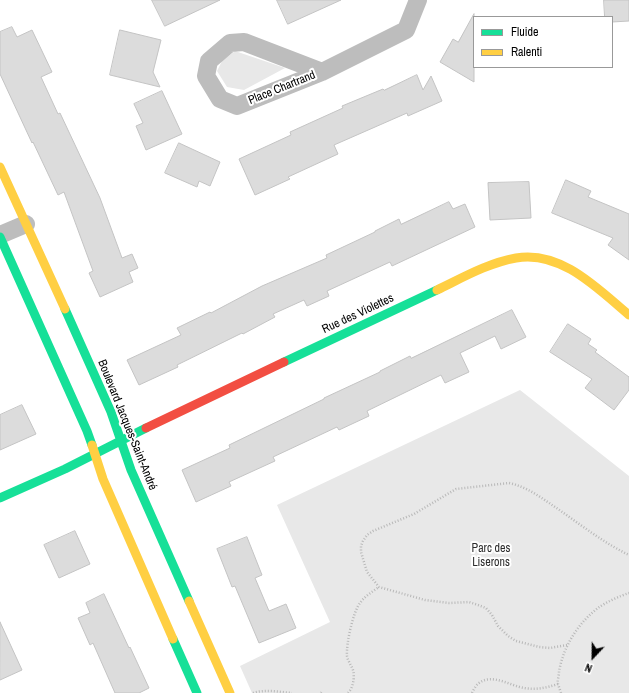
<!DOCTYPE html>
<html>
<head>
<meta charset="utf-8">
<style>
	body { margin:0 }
	#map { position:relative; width:629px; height:693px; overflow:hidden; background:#fff; font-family:"Archivo Narrow",sans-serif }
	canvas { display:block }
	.legend { position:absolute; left:473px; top:16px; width:140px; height:52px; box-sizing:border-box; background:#fff; border:1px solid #999; margin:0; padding:5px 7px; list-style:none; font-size:12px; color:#000 }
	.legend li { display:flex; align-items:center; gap:8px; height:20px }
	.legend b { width:20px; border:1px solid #999 }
	.north { position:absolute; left:573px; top:637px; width:40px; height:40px; -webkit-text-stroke:3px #fff; paint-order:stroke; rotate:202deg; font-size:11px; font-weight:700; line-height:16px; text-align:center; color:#000 }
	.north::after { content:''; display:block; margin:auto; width:14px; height:18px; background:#000; clip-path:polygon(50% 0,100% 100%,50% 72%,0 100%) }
</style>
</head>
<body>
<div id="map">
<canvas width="629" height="693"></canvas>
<ul class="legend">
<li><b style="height:5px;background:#16e098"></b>Fluide</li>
<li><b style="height:5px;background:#ffcf43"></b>Ralenti</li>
</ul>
<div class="north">N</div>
</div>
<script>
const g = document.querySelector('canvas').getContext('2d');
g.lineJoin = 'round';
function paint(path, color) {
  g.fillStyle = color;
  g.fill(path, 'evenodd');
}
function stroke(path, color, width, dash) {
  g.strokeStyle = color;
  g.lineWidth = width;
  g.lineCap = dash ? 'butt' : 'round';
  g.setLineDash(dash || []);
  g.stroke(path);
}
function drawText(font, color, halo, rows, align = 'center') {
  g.font = font + ' "Archivo Narrow",sans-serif';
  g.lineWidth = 4;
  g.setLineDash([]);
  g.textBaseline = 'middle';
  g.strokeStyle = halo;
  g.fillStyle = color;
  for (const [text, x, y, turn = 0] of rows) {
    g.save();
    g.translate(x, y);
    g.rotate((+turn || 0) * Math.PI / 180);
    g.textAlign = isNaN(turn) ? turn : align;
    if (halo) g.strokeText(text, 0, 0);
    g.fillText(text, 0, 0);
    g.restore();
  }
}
const green = new Path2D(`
	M235,51L285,68L244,90L227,87L217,71L222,61Z
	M520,390L629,476V693H252L240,666L330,622L277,505Z`);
const building = new Path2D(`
	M152,0H220L165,26Z
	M277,0H341L288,24Z
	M604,0H629V21L612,22V17H605Z
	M474,14V82L440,62L453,39L458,42Z
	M12,27L17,37L32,30L52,72L41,77L58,114L60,113L100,198L122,258L132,254L138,268L129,272L133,282L100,297L89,273L93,271L64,192L58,195L33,142L32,143L0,74V32Z
	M120,30L161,40L153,72L160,87L110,75Z
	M417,75L423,90L431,76L442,101L408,116L407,113L334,145L338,154L288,177L290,179L255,195L239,159L291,135L290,132L343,108L342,106L383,89L384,90Z
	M162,91L182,134L146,150L136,126L143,123L134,104Z
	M179,143L220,162L210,186L199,181L197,187L165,173Z
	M566,180L591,191L588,197L629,214V260L608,245L613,238L552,213Z
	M529,182L531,218L490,220L488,183Z
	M449,202L453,209L465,204L475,227L392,266L390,262L327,291L329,296L307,306L304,300L273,314L275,317L243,334L242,333L177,365L178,367L139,385L127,360L181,335L177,328L210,312L211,313L262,286L327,258L326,255L375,232V231L399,219L401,224Z
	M512,310L526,337L501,349L495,336L460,353L469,372L445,383L441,375L367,411L369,416L339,430L337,427L273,457L275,461L229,482L231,486L196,502L182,470L230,448L229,445L324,399V398L380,372V371L410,356L411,358Z
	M568,324L591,339L588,344L597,350L595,352L629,377V390L614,410L585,388L592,379L550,352Z
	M22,405L36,434L0,450V415Z
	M75,531L90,564L59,578L44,545Z
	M247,537L262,575L255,578L269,611L286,604L296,628L259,643L235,586L232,587L217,549Z
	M104,594L129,648L130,647L149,688L139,693H115L93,643L90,645L78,618L90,613L86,603Z
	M0,622L22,670L0,680Z`);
const path = new Path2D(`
	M567,645L550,648L539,647L516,641L508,636L498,626L492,615L486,608L478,605L469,602L449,603L425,600L379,587L367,572L361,552V546L363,541L367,535L373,531L414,514L456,489L509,483C528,487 543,499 558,509C581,525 604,543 629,555
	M253,693C265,689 279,692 292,693
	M321,693L322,692
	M348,693C353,688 355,677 353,670C351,665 348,661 347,656C346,644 353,612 360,603C365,596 372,592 379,587
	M472,693C474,689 476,685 479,683C492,673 511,686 524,688C536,690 546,688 558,684
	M561,693C560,690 559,687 558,684C557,681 559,676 559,672C563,647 578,623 598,608C606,602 620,596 629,593`);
const street = new Path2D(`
	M322,72L244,42L230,43L209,61L206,76L220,99L237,106L322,72L406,30L418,0
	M0,235L26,224`);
const fast = new Path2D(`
	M0,237L87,431L92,445
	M65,309L111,412L131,470L189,601
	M284,362L437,290
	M0,498L65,469L146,428
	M173,639L197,693`);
const slow = new Path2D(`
	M0,167L65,309
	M437,290C462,278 488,263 516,258C561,250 598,289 629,315
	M92,445L103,479L173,639
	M189,601L230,693`);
const jam = new Path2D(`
	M146,428L284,362`);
const streetNames = [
	["Place Chartrand",282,88,-22],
	["Rue des Violettes",358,314,-25],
	["Boulevard Jacques-Saint-André",127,425,68]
];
const parkNames = [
	["Parc des",491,549],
	["Liserons",491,563]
];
paint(green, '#e8e8e8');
paint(building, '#dcdcdc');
stroke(building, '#c4c4c4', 1);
stroke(path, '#b8b8b8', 2.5, [1, 2]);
stroke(street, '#bdbdbd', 18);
stroke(fast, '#16e098', 9);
stroke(slow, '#ffcf43', 9);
stroke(jam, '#f24e42', 9);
drawText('12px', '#000', '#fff', streetNames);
drawText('12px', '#2d2d2d', '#fff', parkNames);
</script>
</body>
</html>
